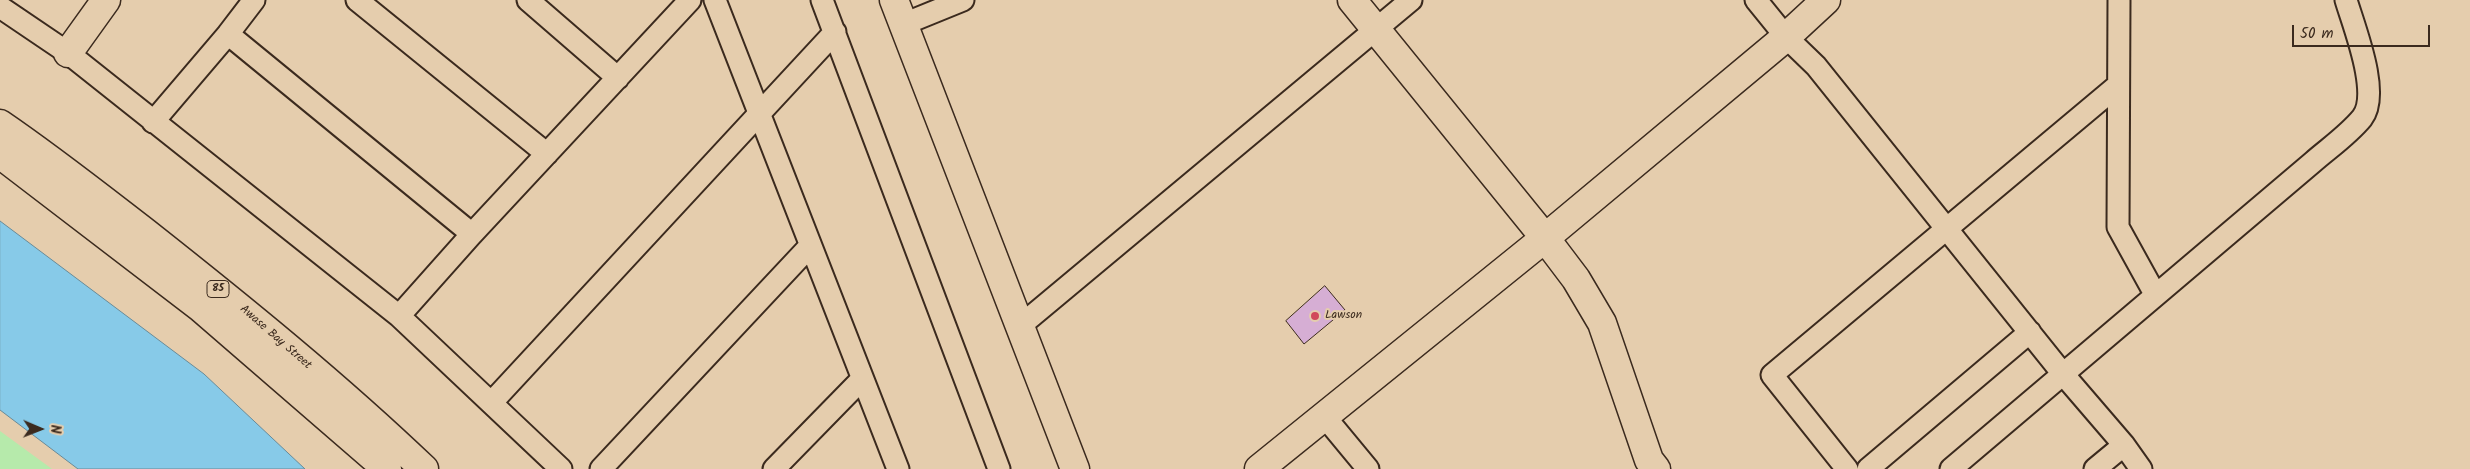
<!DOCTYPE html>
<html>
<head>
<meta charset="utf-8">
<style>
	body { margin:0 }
	#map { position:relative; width:2470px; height:469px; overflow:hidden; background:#e5cdad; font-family:Kalam,sans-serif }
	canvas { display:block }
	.north { position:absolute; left:15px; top:404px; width:50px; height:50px; -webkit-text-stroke:4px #e5cdad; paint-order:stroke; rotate:91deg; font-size:14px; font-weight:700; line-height:20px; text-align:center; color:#3b2a1e }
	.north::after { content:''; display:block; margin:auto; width:18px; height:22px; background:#3b2a1e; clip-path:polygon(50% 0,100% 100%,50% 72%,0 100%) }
	.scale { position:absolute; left:2292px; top:25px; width:138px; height:22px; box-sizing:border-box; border:2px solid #3b2a1e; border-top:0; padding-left:6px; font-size:15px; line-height:18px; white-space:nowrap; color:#3b2a1e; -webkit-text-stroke:4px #e5cdad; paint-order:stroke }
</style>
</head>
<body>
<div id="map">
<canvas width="2470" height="469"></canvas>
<div class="north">N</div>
<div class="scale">50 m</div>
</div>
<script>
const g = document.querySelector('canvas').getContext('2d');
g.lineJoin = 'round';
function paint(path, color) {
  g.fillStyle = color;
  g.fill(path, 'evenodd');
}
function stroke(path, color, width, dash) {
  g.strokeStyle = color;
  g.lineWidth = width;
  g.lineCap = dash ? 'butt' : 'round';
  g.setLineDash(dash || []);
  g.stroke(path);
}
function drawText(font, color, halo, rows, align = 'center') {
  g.font = font + ' Kalam,sans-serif';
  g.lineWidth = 4;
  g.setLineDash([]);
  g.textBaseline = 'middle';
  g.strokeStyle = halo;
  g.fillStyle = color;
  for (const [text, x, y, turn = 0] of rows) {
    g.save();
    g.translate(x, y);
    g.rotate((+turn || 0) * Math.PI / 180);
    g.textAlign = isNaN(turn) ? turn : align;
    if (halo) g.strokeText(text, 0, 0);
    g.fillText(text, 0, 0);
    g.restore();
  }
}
const green = new Path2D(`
	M0,431L52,469H0Z`);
const water = new Path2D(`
	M0,221L204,374L305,469H78L0,410Z`);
const building = new Path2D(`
	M1325,286L1345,310L1304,344L1286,321Z`);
const street = new Path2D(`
	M357,0L547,154
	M528,0L618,78
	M715,0L898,469
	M822,0L999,469
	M1756,0L1786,37L1816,66L2063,374L2124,445L2141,469
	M2119,0L2118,227L2155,294
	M0,7L68,53L399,316L561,469
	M904,24L963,0
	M228,34L472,234
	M153,122L228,34L254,0
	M399,316L472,234L690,0
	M1020,326L1411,0
	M492,402L835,32
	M1325,417L1368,469
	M601,469L810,246
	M774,469L862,379
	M1847,469L1772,375L2117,86
	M1868,469L2030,332
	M1951,469L2313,162C2329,148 2348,135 2362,118C2381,94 2354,27 2346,0
	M2095,469L2124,445`);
const secondary = new Path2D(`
	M894,0L1075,469
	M1352,0L1545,238L1576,279L1602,323L1649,460L1656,469
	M68,53L106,0
	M1259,469L1545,238L1786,37L1826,0`);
const primary = new Path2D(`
	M0,124C50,158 98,196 146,233C241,308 336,385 424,469
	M0,154L201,308L387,469`);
const markers = [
	[1315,316,5,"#d1495b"]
];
const shields = [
	[218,289,22]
];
const shieldNames = [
	["85",218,289]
];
const poiNames = [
	["Lawson",1325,316]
];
const streetNames = [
	["Awase Bay Street",275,338,41]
];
paint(green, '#b6eaab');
paint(water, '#87cae8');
stroke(water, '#698a97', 1);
paint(building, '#d6aed4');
stroke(building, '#3b2a1e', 1);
stroke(street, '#3b2a1e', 25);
stroke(secondary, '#3b2a1e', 31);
stroke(primary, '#3b2a1e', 31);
stroke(street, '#e5cdad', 21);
stroke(secondary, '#e5cdad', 28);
stroke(primary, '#e5cdad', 28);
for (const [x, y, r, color] of markers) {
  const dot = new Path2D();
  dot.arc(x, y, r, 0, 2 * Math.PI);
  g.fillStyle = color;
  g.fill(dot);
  stroke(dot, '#e5cdad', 2);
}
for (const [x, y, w] of shields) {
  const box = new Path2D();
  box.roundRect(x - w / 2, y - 8.5, w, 17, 4);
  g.fillStyle = '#e5cdad';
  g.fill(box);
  stroke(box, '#3b2a1e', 1);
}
drawText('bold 11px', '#3b2a1e', null, shieldNames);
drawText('12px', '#3b2a1e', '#e5cdad', poiNames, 'left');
drawText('12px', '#3b2a1e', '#e5cdad', streetNames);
</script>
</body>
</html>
